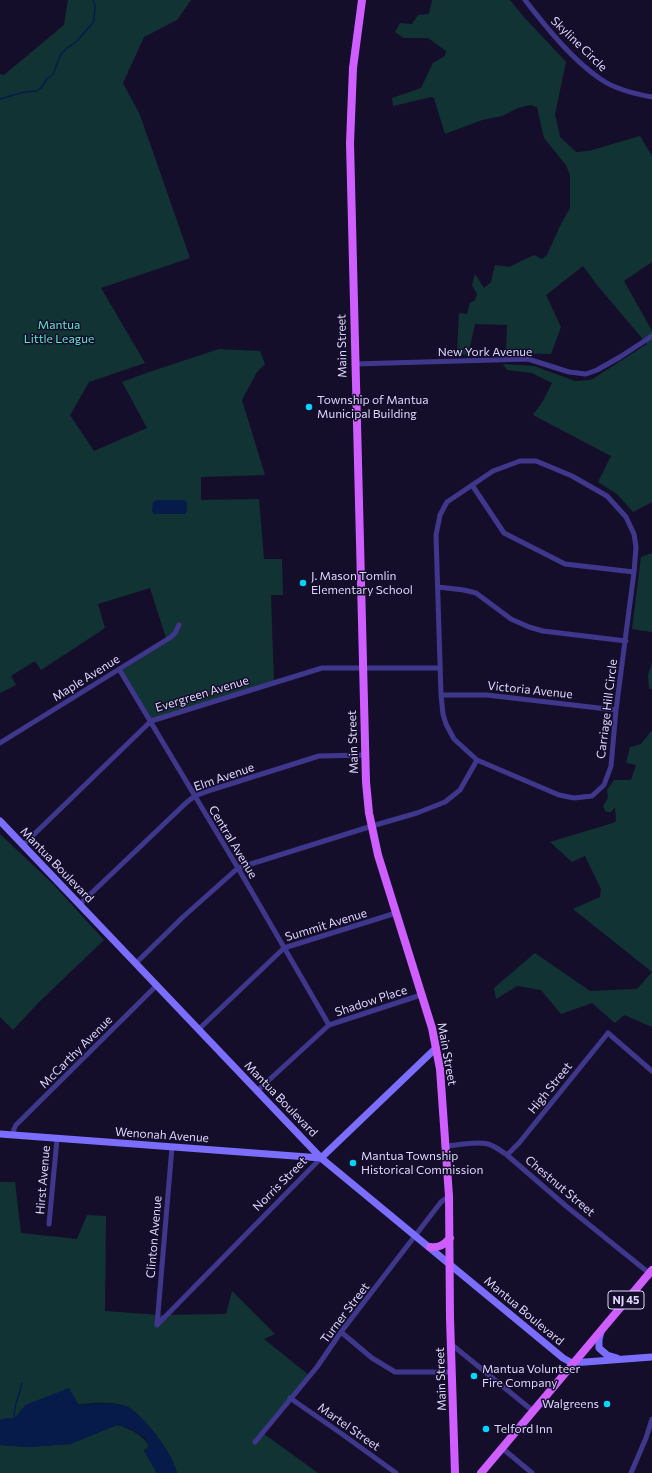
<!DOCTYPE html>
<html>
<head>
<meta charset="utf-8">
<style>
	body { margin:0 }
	canvas { display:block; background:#150e2a }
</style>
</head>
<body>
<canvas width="652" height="1473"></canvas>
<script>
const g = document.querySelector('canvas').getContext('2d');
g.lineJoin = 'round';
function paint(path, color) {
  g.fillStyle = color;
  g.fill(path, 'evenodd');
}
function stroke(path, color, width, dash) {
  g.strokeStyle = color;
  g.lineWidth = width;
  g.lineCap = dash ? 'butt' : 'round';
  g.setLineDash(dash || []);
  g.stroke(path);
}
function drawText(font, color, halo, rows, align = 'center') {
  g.font = font + ' Commissioner,sans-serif';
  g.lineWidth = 3;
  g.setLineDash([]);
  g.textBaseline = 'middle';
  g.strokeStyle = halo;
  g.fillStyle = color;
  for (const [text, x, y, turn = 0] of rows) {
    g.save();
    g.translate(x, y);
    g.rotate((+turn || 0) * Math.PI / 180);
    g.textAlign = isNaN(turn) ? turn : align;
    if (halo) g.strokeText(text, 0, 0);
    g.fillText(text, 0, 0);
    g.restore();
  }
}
const green = new Path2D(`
	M68,0H191L177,20L144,37L123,83L140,115L190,258L101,288L145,363L89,382L70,415L94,451L147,428L122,382L146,373L219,349L260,351L265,364L257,372L242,400L265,475L201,477V500L259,499L264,559H282L283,595H271L274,683L151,724L121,671L167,641L150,588L98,604L105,628L41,670L35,661L11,676L16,685L0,693V74L4,75L64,25Z
	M432,0H510L523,16L566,62L555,114L560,137L576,152L589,151L640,136L652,156V262L624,281L652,331V502L633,512L617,494L598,482L611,456L533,415L543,401L552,383L532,373L507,370L503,364L534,366L575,381L591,380L647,344L597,285L583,266L546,295L561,327L551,354L506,353L507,325L475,324L468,355L457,354L459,313L467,314L470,303L475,300L477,294L472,285L475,274L484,288L491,282L495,265L509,267L534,255L542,259L547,255L560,226L570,208V175L566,165L544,138L537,107L530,105L518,108L502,116L482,120L445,134L434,98L431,97L393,106L392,98L421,88L433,63L445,56L446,51L428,38H404L395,32L400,23L412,24L418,15L429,14Z
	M652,553V632L632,629L641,557Z
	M652,663V689H649L648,675Z
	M652,730V1027L624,1015L615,1023L592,1003L561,1014L541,990L517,986L496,999L494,988L535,953L590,991L637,989L652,972L573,909L600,897L601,889L585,856L572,862L550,842L613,823L616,821L615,807L611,812H606L603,806L608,798L607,790L614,780H631L636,765L626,763L630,747L641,744Z
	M0,834L53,884L104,940L39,1002L13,1030L0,1017Z
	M0,1182H15L21,1233L77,1239L87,1215L106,1216L105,1311L160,1315L226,1314L232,1291L275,1334L264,1339L310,1376L264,1434L318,1473H177C175,1467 173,1461 170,1456C163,1442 140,1412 126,1406C98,1396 46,1411 17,1417L14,1419L8,1418L0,1420Z
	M117,1425C130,1429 142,1434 149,1446L144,1451L157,1473H0V1445L28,1447L70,1444Z`);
const water = new Path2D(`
	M157,500H185L187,503V511L185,514H154L152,511L153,502Z
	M69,1388L79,1405C94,1404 110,1402 125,1406C139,1410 163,1443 170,1456C173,1461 175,1467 177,1473H157L144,1451L149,1446L145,1438L129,1428L117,1425L70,1444L28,1447L0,1445V1420L8,1418L14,1419L25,1405Z`);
const stream = new Path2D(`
	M0,99L24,92L37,91L41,88L47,79L53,74L61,54L66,49L76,42L92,24L94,20L95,5L93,0
	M14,1420C13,1406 19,1397 22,1383`);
const street = new Path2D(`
	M525,0C546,27 573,61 602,80C617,90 635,94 652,97
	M354,364L528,359L569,372L586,374L597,370L620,357L652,336
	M520,461H536L553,468L572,476L607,496L626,517L634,534L636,547L634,572L616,710L611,766L604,785L592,796L574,798L559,795L477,760L454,739L446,724L443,714L441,695L436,535L440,515L447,502L493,471Z
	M472,485L504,533L565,564L634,572
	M438,587L464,590L476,593L511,619L529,627L543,631L626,641
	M119,669L238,868L329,1025
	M441,695H487L616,710
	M0,743L171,637L175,633L179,625
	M23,845L151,721L322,668H440
	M80,904L187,802L195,796L211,790L319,756L365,755
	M136,963L183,917L238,868L372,826L417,813L445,802L460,790L477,760
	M199,1029L284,948L396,913
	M257,1091L329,1025L421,995
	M13,1135L14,1129L16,1125L157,985
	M446,1146C459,1145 475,1141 488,1144C495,1146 501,1151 507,1155L566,1206L649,1273
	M172,1147L157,1325L321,1158
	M507,1155L519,1143L608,1033L652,1071
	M49,1224L57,1139
	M341,1332L372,1358L395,1372H452
	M451,1344L533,1411
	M290,1398L342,1434L396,1473
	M255,1442L317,1367L341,1332L441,1202L449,1196
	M502,1448L532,1473
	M631,1473L646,1438L652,1419`);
const secondary = new Path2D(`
	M0,821L321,1158L563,1358L572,1363L652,1357
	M0,1134L321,1158
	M321,1158L436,1048
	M601,1332L599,1339V1348L607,1355L617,1358`);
const primary = new Path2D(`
	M362,0L353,68L350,143L366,782L369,813L378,855L432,1028L440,1069L449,1196L450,1318L455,1473
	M430,1247C439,1248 444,1245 450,1238
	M481,1473L652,1270`);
const markers = [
	[309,407,4,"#03d5ff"],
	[303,583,4,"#03d5ff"],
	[353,1163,4,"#03d5ff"],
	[474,1376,4,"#03d5ff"],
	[607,1404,4,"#03d5ff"],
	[486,1429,4,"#03d5ff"]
];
const shields = [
	[626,1300,36]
];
const shieldNames = [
	["NJ 45",626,1300]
];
const streetNames = [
	["Skyline Circle",579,44,44],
	["Main Street",342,346,-91],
	["New York Avenue",485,352],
	["Maple Avenue",86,678,-32],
	["Victoria Avenue",530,690,6],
	["Evergreen Avenue",202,694,-17],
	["Carriage Hill Circle",607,709,-83],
	["Main Street",353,742,-92],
	["Elm Avenue",224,777,-19],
	["Central Avenue",233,842,59],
	["Mantua Boulevard",57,865,46],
	["Summit Avenue",326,925,-17],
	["Shadow Place",371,1001,-18],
	["McCarthy Avenue",76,1052,-45],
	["Main Street",447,1054,80],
	["High Street",550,1088,-51],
	["Mantua Boulevard",281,1099,46],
	["Wenonah Avenue",162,1135,4],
	["Hirst Avenue",43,1180,-85],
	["Norris Street",280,1184,-45],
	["Chestnut Street",560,1186,40],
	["Clinton Avenue",154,1237,-85],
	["Mantua Boulevard",524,1311,40],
	["Turner Street",345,1313,-53],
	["Main Street",441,1379,-92],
	["Martel Street",349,1427,35]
];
const parkNames = [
	["Mantua",59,325],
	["Little League",59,339]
];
const poiNames = [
	["Township of Mantua",317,400],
	["Municipal Building",317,414],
	["J. Mason Tomlin",311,576],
	["Elementary School",311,590],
	["Mantua Township",361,1156],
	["Historical Commission",361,1170],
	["Mantua Volunteer",482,1369],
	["Fire Company",482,1383],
	["Walgreens",599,1404,"right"],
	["Telford Inn",494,1429]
];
paint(green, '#113334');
paint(water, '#071b4a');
stroke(stream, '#071b4a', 1.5);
stroke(street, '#3f378c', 5);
stroke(secondary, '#7b6eff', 7);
stroke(primary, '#ce5eff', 8);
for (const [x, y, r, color] of markers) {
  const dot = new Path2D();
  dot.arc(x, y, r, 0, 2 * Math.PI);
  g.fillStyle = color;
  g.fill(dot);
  stroke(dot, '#150e2a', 1.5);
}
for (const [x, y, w] of shields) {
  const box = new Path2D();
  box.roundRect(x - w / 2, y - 9, w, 18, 3);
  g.fillStyle = '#150e2a';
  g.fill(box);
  stroke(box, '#ded7ff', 1);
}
drawText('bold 11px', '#ded7ff', null, shieldNames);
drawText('12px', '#ded7ff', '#150e2a', streetNames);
drawText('12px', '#5ae8ce', '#150e2a', parkNames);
drawText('12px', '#ded7ff', '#150e2a', poiNames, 'left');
</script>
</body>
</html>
